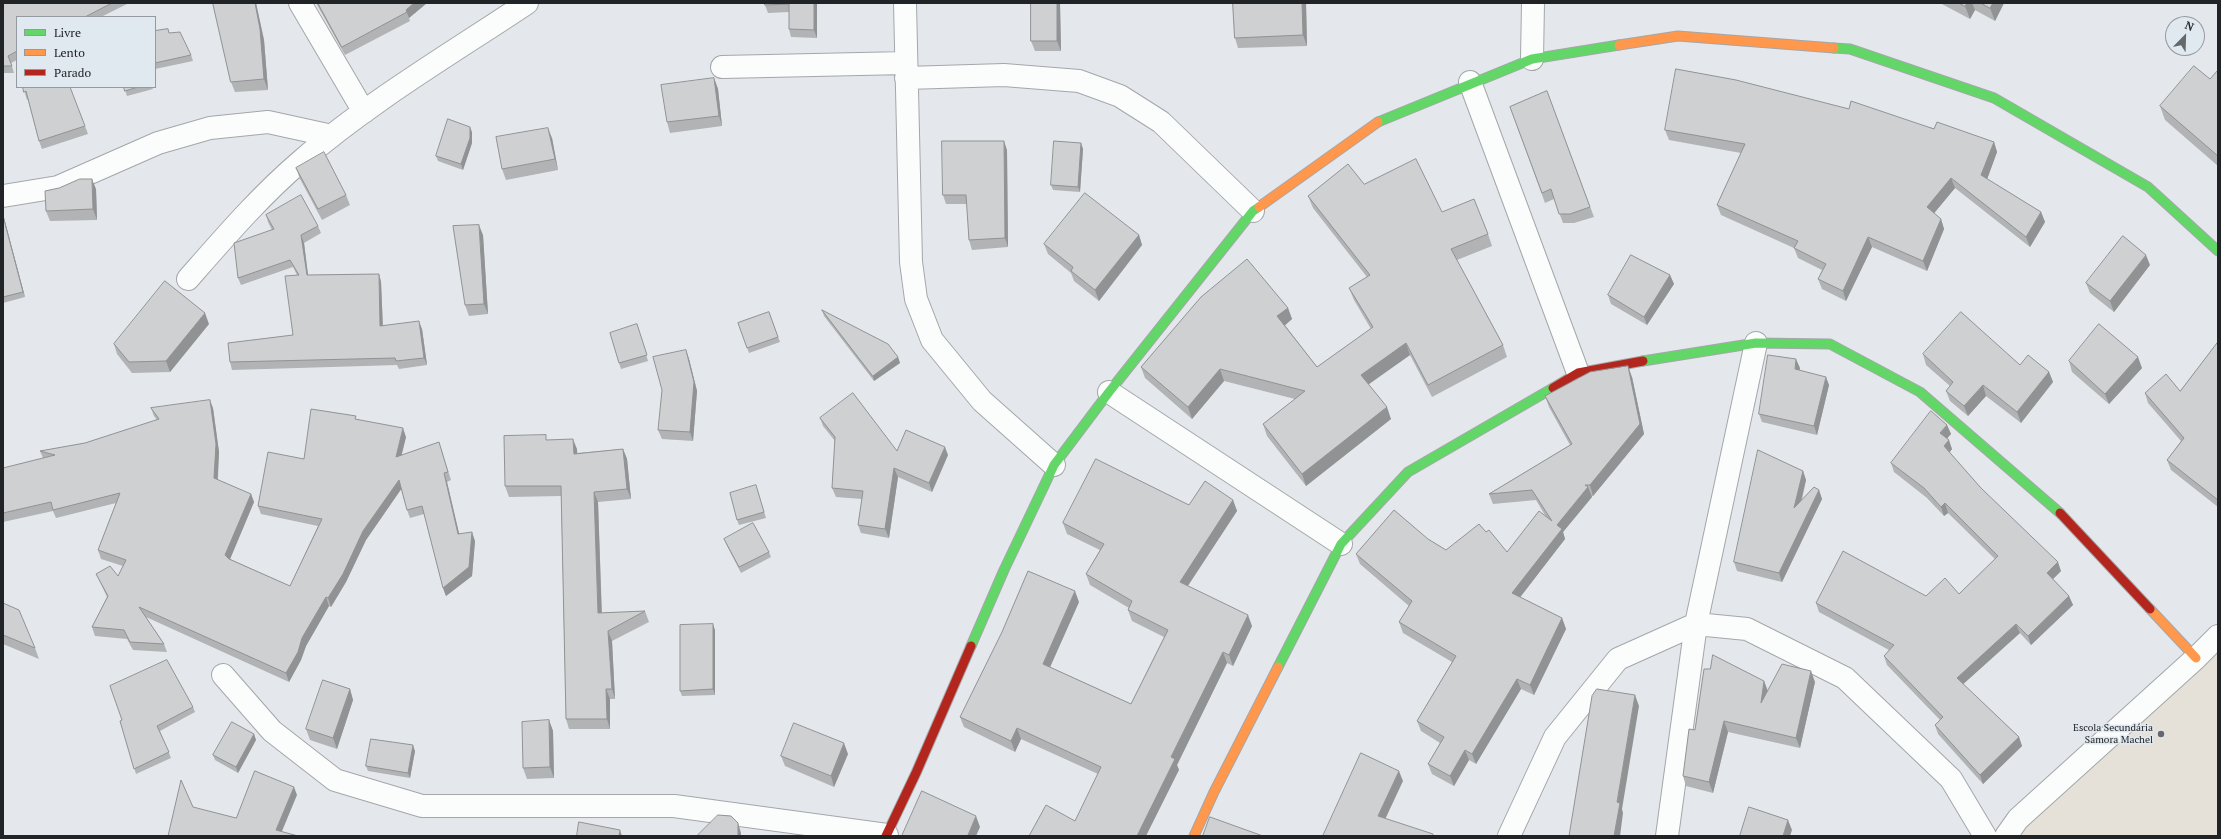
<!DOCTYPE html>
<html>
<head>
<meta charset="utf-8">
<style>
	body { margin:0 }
	#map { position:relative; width:2221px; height:839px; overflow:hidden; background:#e4e8ec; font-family:"PT Serif",serif }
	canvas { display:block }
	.frame { position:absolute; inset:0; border:4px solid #212427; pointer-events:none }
	.legend { position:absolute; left:16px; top:16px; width:140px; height:72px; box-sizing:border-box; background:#e0e8f0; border:1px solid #949aa0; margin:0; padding:5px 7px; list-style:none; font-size:12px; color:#212427 }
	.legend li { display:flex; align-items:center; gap:8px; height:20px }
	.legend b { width:20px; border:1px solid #949aa0 }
	.north { position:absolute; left:2165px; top:16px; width:40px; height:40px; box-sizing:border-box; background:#e0e8f0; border:1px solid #949aa0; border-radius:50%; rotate:23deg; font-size:11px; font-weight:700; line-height:16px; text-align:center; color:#212427 }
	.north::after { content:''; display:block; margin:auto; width:14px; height:18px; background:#65696c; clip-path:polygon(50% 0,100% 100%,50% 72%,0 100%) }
</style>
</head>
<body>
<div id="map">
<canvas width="2221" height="839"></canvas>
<div class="frame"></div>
<ul class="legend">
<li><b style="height:5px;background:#63d668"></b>Livre</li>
<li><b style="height:5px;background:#ff974d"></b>Lento</li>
<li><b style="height:5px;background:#b3261e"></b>Parado</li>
</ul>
<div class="north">N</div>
</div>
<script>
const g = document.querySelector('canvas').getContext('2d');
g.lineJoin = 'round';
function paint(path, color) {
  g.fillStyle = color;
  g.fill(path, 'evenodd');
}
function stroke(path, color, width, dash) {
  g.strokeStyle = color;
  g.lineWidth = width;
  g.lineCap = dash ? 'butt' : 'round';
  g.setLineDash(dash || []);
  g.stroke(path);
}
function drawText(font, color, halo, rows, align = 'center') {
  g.font = font + ' "PT Serif",serif';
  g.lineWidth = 3;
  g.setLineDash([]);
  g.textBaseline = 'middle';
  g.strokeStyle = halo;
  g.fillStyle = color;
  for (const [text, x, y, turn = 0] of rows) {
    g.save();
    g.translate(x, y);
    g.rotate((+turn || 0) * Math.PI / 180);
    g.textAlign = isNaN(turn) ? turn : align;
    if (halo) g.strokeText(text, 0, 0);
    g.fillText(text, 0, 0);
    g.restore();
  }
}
const education = new Path2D(`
	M2218,626V836H2005Z`);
const street = new Path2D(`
	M300,3L364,112
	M905,3L911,262L916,299L932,340L982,401L1054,465
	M1532,59L1533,3
	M722,67L906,63
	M906,78L1004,75L1079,81L1120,96L1161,122L1253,211
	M1470,82L1578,373
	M3,196L58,187L158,143L210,128L268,122L332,136
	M188,279C224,238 260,196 301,161C369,102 452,53 527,3
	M1109,392L1341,544
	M223,675L272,731L335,780L422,806H674L887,835
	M1509,836L1555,737L1618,659L1696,624L1747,629L1845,678L1951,779L1985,836
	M1667,836L1696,624L1756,343
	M2006,836L2018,819L2196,658L2218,636`);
const fast = new Path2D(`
	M1834,48L1850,49L1994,98L2148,187L2218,251
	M1378,122L1532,59L1619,45
	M1643,361L1756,343L1830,344L1920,392L2060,513
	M971,646L1004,570L1054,465L1109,392L1253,211L1259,207
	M1278,667L1341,544L1408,472L1553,388`);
const slow = new Path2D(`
	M1619,45L1678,36L1834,48
	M1259,207L1378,122
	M2150,609L2196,658
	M1194,836L1214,792L1278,667`);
const jam = new Path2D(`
	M1553,388L1578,373L1643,361
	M2060,513L2150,609
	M886,836L916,773L971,646`);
const wall = new Path2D(`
	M3,3H129L101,17H17V60L11,63L14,73H3Z
	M213,3H256L264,40L268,90L235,92L231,82Z
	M316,3H427L409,18L410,21L345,55Z
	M765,3H817V38L791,37L789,29V12L768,13L765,5Z
	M1060,3L1061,51H1035L1031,41Z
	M1233,3H1306L1307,46L1238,48L1235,38Z
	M1940,3H2004L1995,21L1975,10L1970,19Z
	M168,29L169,33L191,55L193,61L155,69V31Z
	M2218,70V166L2165,120L2160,106L2210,79Z
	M714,78L718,89L722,126L670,133L667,122Z
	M23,87L85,126L88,134L42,149L39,141L28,100H27Z
	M124,87H152L153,89L127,96Z
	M1547,91L1594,217L1574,223H1563L1554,199L1545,203L1510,107Z
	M1849,109L1994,142L1997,152L1987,179L2041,212L2045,222L2030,247L1955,188L1934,213L1941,219L1944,229L1927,271L1872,247L1846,301L1822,289L1818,279L1822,270L1798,258L1794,248L1721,215L1717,205L1741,153L1669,140L1665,130Z
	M472,132V143L463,170L438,161L436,156Z
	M552,138L558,170L506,180L502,169Z
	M1081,143L1083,149L1080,192L1053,190L1051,185Z
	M1007,150L1008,247L972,250L969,240L967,204H946L943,195Z
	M296,168L346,195L350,205L322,220L300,179Z
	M1364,184L1442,212L1488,234L1492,246L1457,260L1503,345L1507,357L1432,397L1410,355L1368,384L1391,419L1306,486L1267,436L1263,424L1295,399L1224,381L1192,419L1145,378L1141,367L1288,308L1292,319L1285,325L1317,367L1371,329L1354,300L1349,288L1367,277L1313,208L1308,196Z
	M96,189L97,220L50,221L46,211Z
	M3,214L25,297L3,303Z
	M266,215L318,226L321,233L304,243L308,275L379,274L381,282L383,325L422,329L427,365L399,369L397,365L232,370L230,362L293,335L297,275L293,267L241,285L238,278L272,230L268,222Z
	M483,235L488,314L469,316L465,305Z
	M1139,235L1142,245L1099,301L1074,281L1071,273L1048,254L1044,244Z
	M2150,265L2114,312L2090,293L2086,283Z
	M1670,275L1674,284L1647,325L1611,304L1608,295Z
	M822,310L898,357L900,363L874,381L824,316Z
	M769,312L780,342L749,353L738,323Z
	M209,324L170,372L132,373L117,354L114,344Z
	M637,324L648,361L621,369L619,363Z
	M2218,342V507L2171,470L2167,460L2181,441L2148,403L2145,393L2180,391Z
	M686,350L689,359L697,391L693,441L662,439L658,430Z
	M1923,354L2020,365L2049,372L2053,382L2021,423L1986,396L1968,416L1950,401L1946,391L1950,386L1926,365Z
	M2069,361L2142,368L2109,404L2072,372Z
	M1800,368L1799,370L1829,385L1817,435L1762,422L1759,414Z
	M1632,377L1644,434L1593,496H1591L1592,497L1563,532L1565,539L1520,597L1562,618L1566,629L1534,695L1521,689L1476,764L1469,760L1454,786L1432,774L1428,764L1440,743L1421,731L1417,721L1452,662L1403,633L1399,622L1409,606L1360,564L1356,554L1428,539L1446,550L1486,532L1507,552L1546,517L1536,500L1493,504L1489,494L1570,445L1549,407L1545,396Z
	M151,408H213L219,452L218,480L251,494L254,502L230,559L290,586L318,526L261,514L258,506L304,459L357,419L406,437L401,456L439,442L451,480L447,482L459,533L475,541L472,576L446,596L443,588L424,514L410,518L407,510L401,489L366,540L346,582L331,607L329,606L306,646L301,660L289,682L146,617L164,644L167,652L133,650L127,639L95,636L92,627L107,597L100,582L96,574L118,576L123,566L101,559L98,550L116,503L56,518L53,511L3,522V468L43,458L40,451L85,443L157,420L154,416Z
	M820,418L897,451L948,455L932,492L898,477L889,538L861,533L858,525L862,499L836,497L832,488L835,441L823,426Z
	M1947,425L1951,434L1947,438L1952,449L1949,453L1981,488L2061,571L2053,579L2069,596L2073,605L2031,645L2020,633L1963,684L2019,737L2022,746L1983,784L1938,734L1935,725L1940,720L1887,665L1884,656L1889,650L1819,612L1816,603L1926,596L1959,594L1995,559L1948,513L1944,516L1927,498L1894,472L1891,463Z
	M548,440L577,449V453L623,449L627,459L631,499L598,502L602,613L645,611L649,622L612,641L615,699H610V729H569L566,719L561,496L509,497L505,486Z
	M1803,471L1806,480L1802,500L1819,490L1822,499L1782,582L1737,571L1734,562Z
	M756,485L766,518L739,525L737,520Z
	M1233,500L1237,511L1188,586L1252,626L1233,666L1227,663L1177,765L1179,770L1098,774L1021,739L1015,752L964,727L960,717L1079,602L1050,667L1131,704L1164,637L1132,621L1128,610L1129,608L1090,585L1086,574L1100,550L1067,534L1063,523Z
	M724,539L769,552L771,557L741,573L726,544Z
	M3,603L35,648L39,659L3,644Z
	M715,630V695L682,696L680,691Z
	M1764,681L1768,691L1815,682L1800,748L1728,732L1713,793L1686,786L1683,776L1695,730Z
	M350,689L353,700L337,749L310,740L306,729Z
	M193,707L195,712L160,731L171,758L136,774L120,721Z
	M549,720L553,731L554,778L527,779L523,768Z
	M254,734L256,740L238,773L215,760L213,755Z
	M415,751L410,778L368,771L366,766Z
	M848,754L834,787L785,766L781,756Z`);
const shadedWall = new Path2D(`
	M255,3H256L264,40L268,90L264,79Z
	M414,3H427L409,18L406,10Z
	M814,3H817V38L814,30Z
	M1057,3H1060L1061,51L1057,41Z
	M1302,3H1306L1307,46L1303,35Z
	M1967,3H1972L1975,10L1970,19L1965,6Z
	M1993,3H2004L1995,21L1990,8Z
	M714,78L718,89L722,126L719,116Z
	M470,127L472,132V143L463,170L461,164Z
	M548,128L552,138L558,170L555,159Z
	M1004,141L1007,150L1008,247L1005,238Z
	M1994,142L1997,152L1985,185L1981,175Z
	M1081,143L1083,149L1080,192L1078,187Z
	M1951,178L1955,188L1931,217L1927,207Z
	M92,179L96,189L97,220L93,209Z
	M2041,212L2045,222L2030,247L2026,237Z
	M3,214L25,297L23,292L3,216Z
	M1941,219L1944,229L1927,271L1923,261Z
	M479,225L483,235L488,314L484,304Z
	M301,235L304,243L309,283L307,275Z
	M1139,235L1142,245L1099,301L1095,290Z
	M1868,237L1872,247L1846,301L1843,291Z
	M2146,255L2150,265L2114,312L2110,301Z
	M379,274L381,282L383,333L380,326Z
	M1670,275L1674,284L1647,325L1644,317Z
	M1288,308L1292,319L1282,328L1277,316Z
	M205,313L209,324L170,372L166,361Z
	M419,321L422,329L427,365L424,358Z
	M1406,343L1410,355L1365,387L1361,375Z
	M686,350L689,359L697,391L693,441L690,432Z
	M898,357L900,363L874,381L873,376Z
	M2138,357L2142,368L2109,404L2105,394Z
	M1796,359L1800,368L1798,377L1795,369Z
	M1628,366L1632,377L1644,434L1593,496L1590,485Z
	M1220,369L1224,381L1192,419L1188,407Z
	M2049,372L2053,382L2021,423L2017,412Z
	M1826,377L1829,385L1817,435L1814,426Z
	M1983,385L1986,396L1968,416L1964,406Z
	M210,400L213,408L219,452L217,487L214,478Z
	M1387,407L1391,419L1306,486L1302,474Z
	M1947,425L1951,434L1944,442L1940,433Z
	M403,428L406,437L399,466L396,457Z
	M573,439L577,449L578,464L574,454Z
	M1949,440L1952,449L1947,456L1944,446Z
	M945,447L948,455L932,492L929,483Z
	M623,449L627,459L631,499L627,489Z
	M894,468L898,477L889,538L885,529Z
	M1803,471L1806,480L1797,517L1794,508Z
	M444,473L447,482L461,542L458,534Z
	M399,480L402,488L366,540L346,582L331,607L328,598L363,531Z
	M1588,487L1592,497L1563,532L1565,539L1515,604L1512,593L1557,525Z
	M1819,490L1822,499L1782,582L1779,573Z
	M594,492L598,502L602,624L598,613Z
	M251,494L254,502L228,564L225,555Z
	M1233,500L1237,511L1183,593L1180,582Z
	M1945,503L1948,513L1944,516L1941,507Z
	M472,532L475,541L472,576L446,596L443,588Z
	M2058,562L2061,571L2050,582L2047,573Z
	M1075,591L1079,602L1047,674L1043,664Z
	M2069,596L2073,605L2031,645L2028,636Z
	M326,597L329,606L306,646L301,660L289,682L286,673L302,638Z
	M1248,615L1252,626L1233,666L1229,655Z
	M1562,618L1566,629L1534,695L1530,685Z
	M713,624L715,630V695L713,689Z
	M2016,624L2020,633L1960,687L1957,678Z
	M608,631L612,641L615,699L612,689Z
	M1223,652L1227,663L1177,765L1179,770L1146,836H1137L1171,757Z
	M1811,671L1815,682L1800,748L1796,738Z
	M1517,679L1521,689L1476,764L1472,754Z
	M1764,681L1768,692L1761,703Z
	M350,689L353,700L337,749L333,738Z
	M606,689L610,699V729L607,719Z
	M1635,695L1639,706L1622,809L1623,813L1620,836H1614L1617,802Z
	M549,720L553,731L554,778L550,767Z
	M1724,721L1728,732L1713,793L1709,782Z
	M1017,728L1021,739L1015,752L1011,741Z
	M254,734L256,740L238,773L236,767Z
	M2019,737L2022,746L1983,784L1980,775Z
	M844,743L848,754L834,787L831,776Z
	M413,745L415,751L410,778L408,773Z
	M1465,750L1469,760L1454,786L1450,776Z
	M1399,771L1403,781L1382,826L1378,816Z
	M294,787L297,795L280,836L276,830Z
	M976,816L980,827L976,836H968V835Z
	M1788,820L1792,830L1790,836H1783Z
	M738,823L741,833V836H738Z
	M620,830L622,836H619Z`);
const building = new Path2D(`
	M3,3H112L85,17H17V51L8,56L12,66H3Z
	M213,3H255L260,29L264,79L231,82Z
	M318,3H414L406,10L407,12L342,47Z
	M765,3H814V30L789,29V4L765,5Z
	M1031,3H1057V41H1031Z
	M1233,3H1302L1303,35L1235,38Z
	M1959,3H1967L1965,6Z
	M1981,3H1993L1990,8Z
	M168,29L169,33L180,32L191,55L155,63V31Z
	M2194,66L2210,79L2218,70V156L2160,106Z
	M1676,69L1736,80L1849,109L1851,101L1934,129L1937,122L1994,142L1981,175L2041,212L2026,237L1951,178L1927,207L1941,219L1923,261L1868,237L1843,291L1818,279L1826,264L1794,248L1798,241L1717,205L1745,144L1665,130Z
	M714,78L719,116L667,122L661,85Z
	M23,87H70L85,126L39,141L26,91L24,92Z
	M124,87H138L125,91Z
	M1547,91L1590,207L1570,214H1559L1551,189L1542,193L1510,107Z
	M448,119L470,127V138L461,164L436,156Z
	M548,128L555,159L502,169L496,137Z
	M942,141H1004L1005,238L969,240L966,195H943Z
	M1054,141L1081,143L1078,187L1051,185Z
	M324,152L346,195L318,209L296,168Z
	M1416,159L1442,212L1474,199L1488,234L1451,249L1503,345L1428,385L1406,343L1361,375L1387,407L1302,474L1263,424L1305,391L1220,369L1188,407L1141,367L1201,297L1247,259L1288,308L1277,316L1317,367L1373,327L1349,288L1370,275L1308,196L1348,164L1364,184Z
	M80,179H92L93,209L46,211L45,191L59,188Z
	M1085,193L1139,235L1095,290L1071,271L1073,267L1044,244Z
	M301,195L318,226L301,235L307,275L379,274L380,326L419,321L424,358L396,361L395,358L230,362L228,343L293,335L285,276L299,275L290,260L238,278L234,243L274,229L266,215Z
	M3,216L23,292L3,297Z
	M479,225L484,304L465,305L453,226Z
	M2123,236L2146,255L2110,301L2086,283Z
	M1631,255L1670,275L1644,317L1608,295Z
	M165,281L205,313L166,361L129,362L114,344Z
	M822,310L888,344L898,357L873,376Z
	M769,312L778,337L747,348L738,323Z
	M1961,312L2020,365L2028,355L2049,372L2017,412L1983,385L1964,406L1946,391L1953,382L1923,354Z
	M637,324L647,355L619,363L610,333Z
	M2099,324L2138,357L2105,394L2069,361Z
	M2218,342V500L2167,460L2184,438L2145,393L2166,374L2180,391Z
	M686,350L694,382L690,432L658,430L662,390L653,357Z
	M1768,355L1796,359L1795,369L1826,377L1814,426L1759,414Z
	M1628,366L1640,424L1590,485H1585L1588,487L1557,525L1562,529L1512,593L1562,618L1530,685L1517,679L1472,754L1465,750L1450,776L1428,764L1444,737L1417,721L1456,656L1399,622L1412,601L1356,554L1394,510L1428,539L1446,550L1479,524L1486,532L1489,530L1507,552L1539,511L1552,521L1532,490L1489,494L1572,444L1545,396L1590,372Z
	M853,393L897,451L906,430L945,447L929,483L894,468L885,529L858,525L863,491L832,488L835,437L820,418Z
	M210,400L216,444L214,478L251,494L225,555L229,559L290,586L322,519L258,506L268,452L304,459L311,409L356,416L355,419L403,428L396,457L439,442L448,472L444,473L458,534L472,532L469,567L443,588L422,506L407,510L399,480L363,531L343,574L328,598L326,597L302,638L298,652L286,673L139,607L164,644L130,642L124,630L92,627L108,596L96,574L110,566L118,576L126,560L98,550L120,493L53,510L51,502L3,513V468L55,455L40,451L85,443L159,419L151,408Z
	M1931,411L1947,425L1940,433L1949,440L1944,446L1981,488L2058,562L2047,573L2069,596L2028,636L2016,624L1957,678L2019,737L1980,775L1935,725L1943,717L1884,656L1894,645L1816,603L1843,551L1926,596L1945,578L1959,594L1998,556L1945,503L1941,507L1924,488L1891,463Z
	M546,435V440L573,439L574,454L623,449L627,489L594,492L598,613L645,611L608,631L612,689H606L607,719H566L561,486H505L504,436Z
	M1758,450L1803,471L1794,508L1814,487L1819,490L1779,573L1734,562Z
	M1096,459L1189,505L1205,481L1233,500L1180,582L1248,615L1229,655L1223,652L1171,757L1175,759L1137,836H1029L1046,805L1075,821L1101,767L1017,728L1011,741L960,717L1002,632L1028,571L1075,591L1043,664L1131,704L1168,630L1128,610L1132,601L1086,574L1104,544L1063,523Z
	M756,485L764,512L737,520L730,493Z
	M753,523L769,552L739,567L724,539Z
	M3,603L19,610L35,648L3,635Z
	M713,624V689L680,691V625Z
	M1713,655L1764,681L1761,703L1782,664L1811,671L1796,738L1724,721L1709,782L1683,776L1689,729L1695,730L1704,669H1710Z
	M167,660L193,707L157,726L169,752L134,769L120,721L122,720L110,686Z
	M323,680L350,689L333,738L306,729Z
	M1597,689L1635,695L1617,802L1620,803L1614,836H1569L1592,696Z
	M549,720L550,767L523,768L522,722Z
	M232,722L254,734L236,767L213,755Z
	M794,723L844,743L831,776L781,756Z
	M371,739L413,745L408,773L366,766Z
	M1361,753L1399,771L1378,816L1433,834V836H1323Z
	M255,771L294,787L276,830L298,836H168L181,780L193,807L236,818Z
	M922,791L976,816L968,835L970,836H902Z
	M1749,807L1788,820L1783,836H1740Z
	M718,815L731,816L738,823V836H697Z
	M1210,817L1263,836H1203Z
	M579,822L620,830L619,836H577Z`);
const markers = [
	[2161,734,4,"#65696c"]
];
const poiNames = [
	["Escola Secundária",2153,728],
	["Samora Machel",2153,740]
];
paint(education, '#e5e1d8');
stroke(street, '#a4a7a9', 24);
stroke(fast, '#a4a7a9', 11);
stroke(slow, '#a4a7a9', 11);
stroke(jam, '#a4a7a9', 11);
stroke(street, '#fbfcfc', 22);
stroke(fast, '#63d668', 9);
stroke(slow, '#ff974d', 9);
stroke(jam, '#b3261e', 9);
paint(wall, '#b1b3b5');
paint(shadedWall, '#909293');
paint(building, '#ced0d2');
stroke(building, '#909293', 1);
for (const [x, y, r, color] of markers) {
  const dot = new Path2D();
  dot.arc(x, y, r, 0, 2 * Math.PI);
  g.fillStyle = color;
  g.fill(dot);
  stroke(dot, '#e0e8f0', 1.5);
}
drawText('10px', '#212427', '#e0e8f0', poiNames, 'right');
</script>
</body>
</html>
